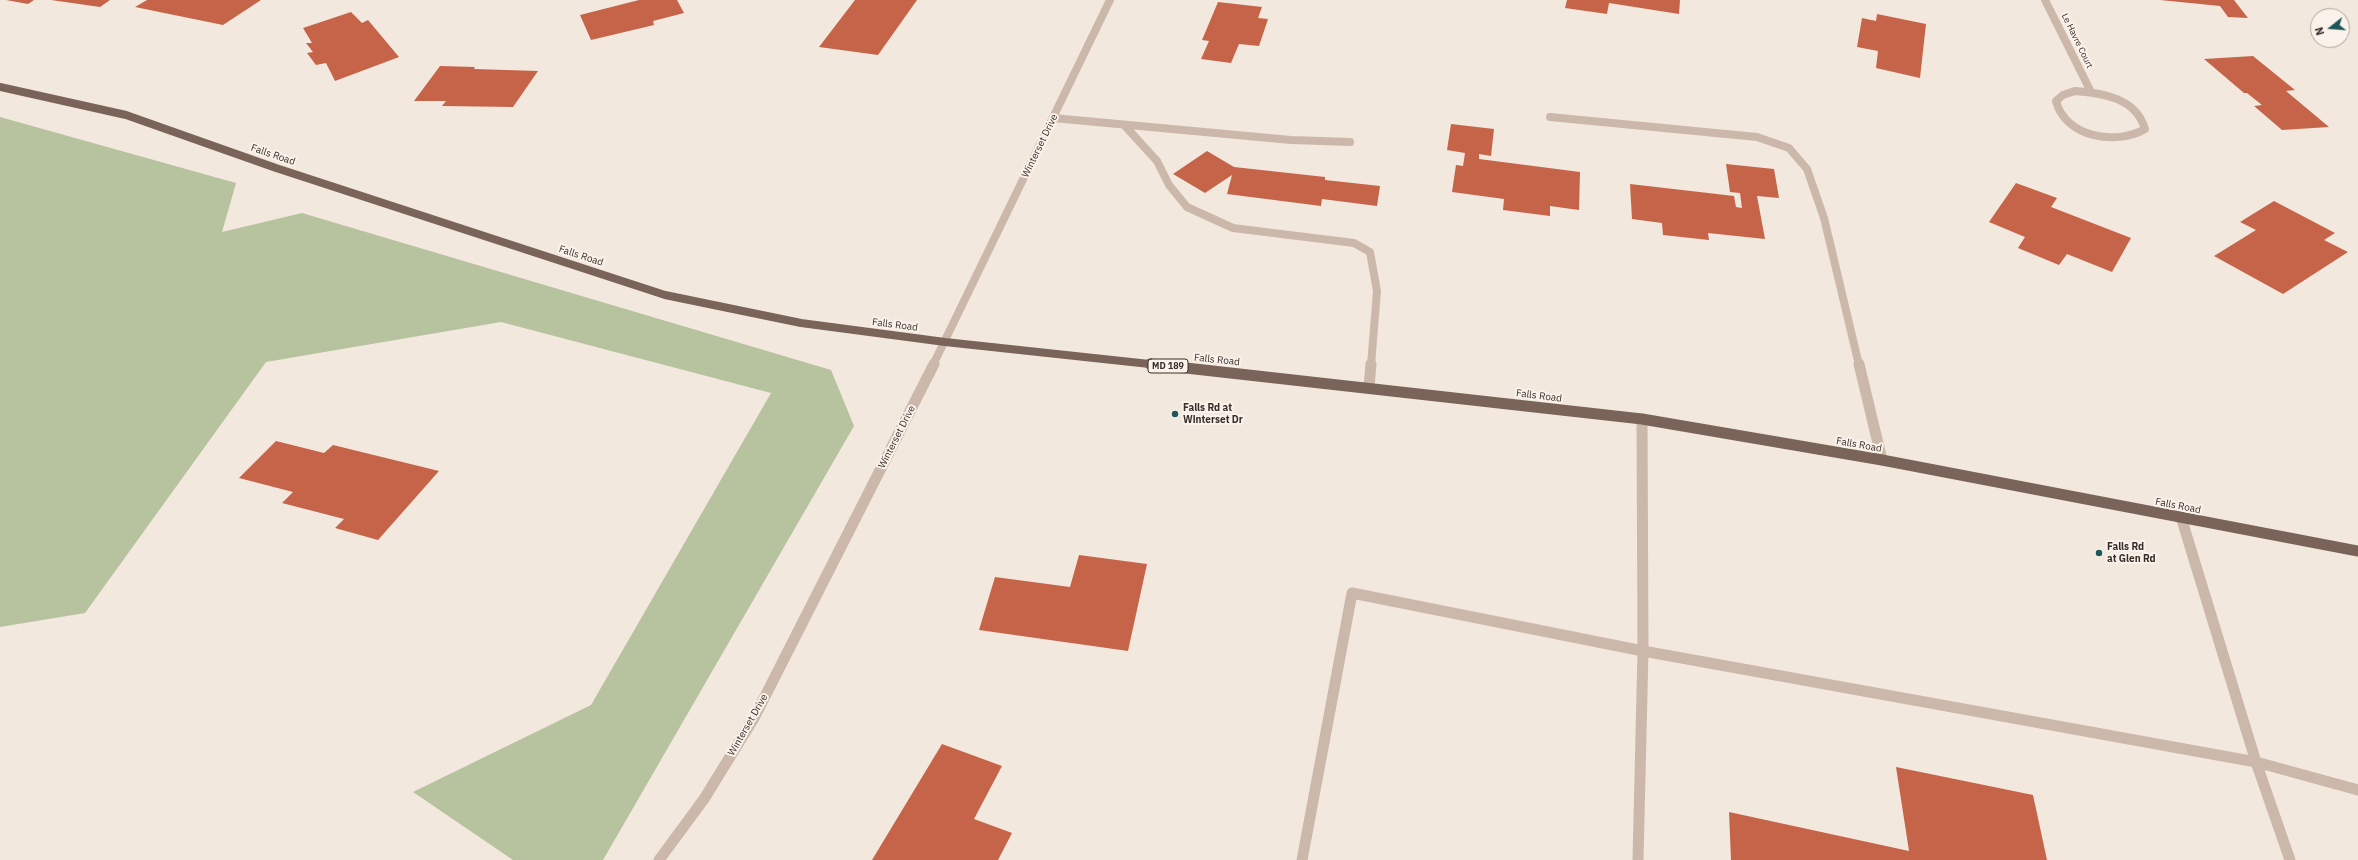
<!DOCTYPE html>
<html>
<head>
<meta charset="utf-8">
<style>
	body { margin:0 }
	#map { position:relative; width:2358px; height:860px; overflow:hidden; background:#f3e8de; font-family:"IBM Plex Sans",sans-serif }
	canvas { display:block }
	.north { position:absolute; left:2310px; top:8px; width:40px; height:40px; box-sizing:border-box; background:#faf2eb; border:1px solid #aca49d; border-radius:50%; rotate:253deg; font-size:11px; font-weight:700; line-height:16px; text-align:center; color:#382e29 }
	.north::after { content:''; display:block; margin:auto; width:14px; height:18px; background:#1f585a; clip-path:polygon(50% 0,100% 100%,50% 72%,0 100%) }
</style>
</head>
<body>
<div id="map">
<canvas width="2358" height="860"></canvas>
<div class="north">N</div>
</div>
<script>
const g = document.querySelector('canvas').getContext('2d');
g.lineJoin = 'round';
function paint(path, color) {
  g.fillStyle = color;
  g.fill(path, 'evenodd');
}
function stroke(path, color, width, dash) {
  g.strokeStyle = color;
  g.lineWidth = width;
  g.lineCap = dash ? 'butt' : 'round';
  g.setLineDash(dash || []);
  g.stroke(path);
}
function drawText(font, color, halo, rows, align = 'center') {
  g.font = font + ' "IBM Plex Sans",sans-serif';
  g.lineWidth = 4;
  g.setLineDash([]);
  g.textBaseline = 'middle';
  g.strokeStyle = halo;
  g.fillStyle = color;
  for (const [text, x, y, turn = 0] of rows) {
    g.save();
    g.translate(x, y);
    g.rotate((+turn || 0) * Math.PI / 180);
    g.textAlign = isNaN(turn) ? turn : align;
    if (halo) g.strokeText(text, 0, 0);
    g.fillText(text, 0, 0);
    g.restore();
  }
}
const green = new Path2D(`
	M0,117L236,183L222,232L302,213L831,370L854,426L603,860H513L413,792L591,705L771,393L501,322L266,362L85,613L0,627Z`);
const building = new Path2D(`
	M6,0H34L28,4Z
	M51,0H110L100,7Z
	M147,0H261L223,25L135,7Z
	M639,0H677L684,13L653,21L654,25L591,40L580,15Z
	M855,0H917L878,55L819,47Z
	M1567,0H1680L1679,14L1609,3L1607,14L1565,8Z
	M2160,0H2234L2248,18L2228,17L2220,6Z
	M1218,2L1262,7L1258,18L1268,19L1259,46L1239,44L1231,63L1201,59L1209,41L1202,40Z
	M351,12L362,23L368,20L399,57L335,81L326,63L316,65L307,53L313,52L306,43H312L303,28Z
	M1877,14L1926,24L1920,78L1876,68L1878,51L1857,47L1862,18L1876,21Z
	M2253,56L2295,90L2286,91L2329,127L2282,130L2254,106L2262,105L2247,93H2244L2204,59Z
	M440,66L475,67L474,69L538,71L513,107L442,106L446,101H414Z
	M1451,124L1494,129L1491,156L1479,154V159L1580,172L1579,210L1550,206V216L1503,210L1504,199L1452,192L1456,165L1463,166L1465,153L1447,150Z
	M1207,151L1234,167L1325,177V180L1380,186L1377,206L1322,199L1321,206L1227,194L1232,175L1205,193L1173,174Z
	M1726,164L1774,169L1779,198L1757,196L1765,239L1708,233L1709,240L1663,235L1662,223L1632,219L1630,184L1734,196L1736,207L1742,208L1740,193L1730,192Z
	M2016,183L2057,198L2051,207L2131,238L2112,272L2067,254L2059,265L2018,248L2025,237L1989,222Z
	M2274,201L2335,233L2324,240L2348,252L2283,294L2214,256L2256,230L2240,222Z
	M276,441L324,453L333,445L439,471L378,540L335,528L344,519L282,503L293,492L239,478Z
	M1079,555L1147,564L1128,651L979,630L995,577L1070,587Z
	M942,744L1002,766L974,819L1012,833L998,860H872Z
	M1896,767L2033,795L2047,860H1731L1729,812L1909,851Z`);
const laneFar1 = new Path2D(`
	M1550,117L1757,137L1789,148L1807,169L1824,218L1859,365
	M1053,118L1291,140L1350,142
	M1125,126L1157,161L1169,185L1187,207L1233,228L1354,243L1370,252L1377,291L1371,365`);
const lane = new Path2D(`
	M1859,364L1882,460
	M1369,387L1371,364
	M1642,419L1643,651L2256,762L2181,517
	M2256,762L2358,790
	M2256,762L2290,860
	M1302,860L1352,593L1643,651L1638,860`);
const streetFar1 = new Path2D(`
	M2045,0L2091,92
	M2075,91C2103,93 2136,98 2145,129C2116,146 2065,137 2056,101L2063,95Z
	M933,365L1110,0`);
const street = new Path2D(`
	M659,860L704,799L754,718L934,364`);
const primaryFar1 = new Path2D(`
	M0,87L126,115L276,168L665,295L801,323L945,342L1159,365`);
const primary = new Path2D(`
	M1150,364L1642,419L1882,460L2358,551`);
const markers = [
	[1175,414,4,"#1f585a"],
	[2099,553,4,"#1f585a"]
];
const farStreetnames = [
	["Le Havre Court",2077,41,64]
];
const shields = [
	[1168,366,40]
];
const shieldNames = [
	["MD 189",1168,366]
];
const streetNames = [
	["Winterset Drive",1040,146,-64],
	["Falls Road",273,155,19],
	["Falls Road",581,256,18],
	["Falls Road",895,325,7],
	["Falls Road",1217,360,6],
	["Falls Road",1539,396,7],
	["Winterset Drive",897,437,-63],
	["Falls Road",1859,445,10],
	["Falls Road",2178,506,11],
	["Winterset Drive",748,725,-60]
];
const poiNames = [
	["Falls Rd at",1183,408],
	["Winterset Dr",1183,420],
	["Falls Rd",2107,547],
	["at Glen Rd",2107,559]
];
paint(green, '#b7c29e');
paint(building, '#c66449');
stroke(laneFar1, '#cbb8aa', 8);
stroke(lane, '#cbb8aa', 11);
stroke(streetFar1, '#cbb8aa', 8);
stroke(street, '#cbb8aa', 11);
stroke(primaryFar1, '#7a645a', 8);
stroke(primary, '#7a645a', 11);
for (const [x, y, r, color] of markers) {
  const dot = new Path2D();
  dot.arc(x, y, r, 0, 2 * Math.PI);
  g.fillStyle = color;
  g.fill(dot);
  stroke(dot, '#faf2eb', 1.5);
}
drawText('9px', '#382e29', '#faf2eb', farStreetnames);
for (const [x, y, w] of shields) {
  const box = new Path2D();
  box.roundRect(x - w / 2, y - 7, w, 14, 3);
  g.fillStyle = '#faf2eb';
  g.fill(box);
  stroke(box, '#382e29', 1);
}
drawText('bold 9px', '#382e29', null, shieldNames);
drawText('10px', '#382e29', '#faf2eb', streetNames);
drawText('bold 10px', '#382e29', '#faf2eb', poiNames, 'left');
</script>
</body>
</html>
